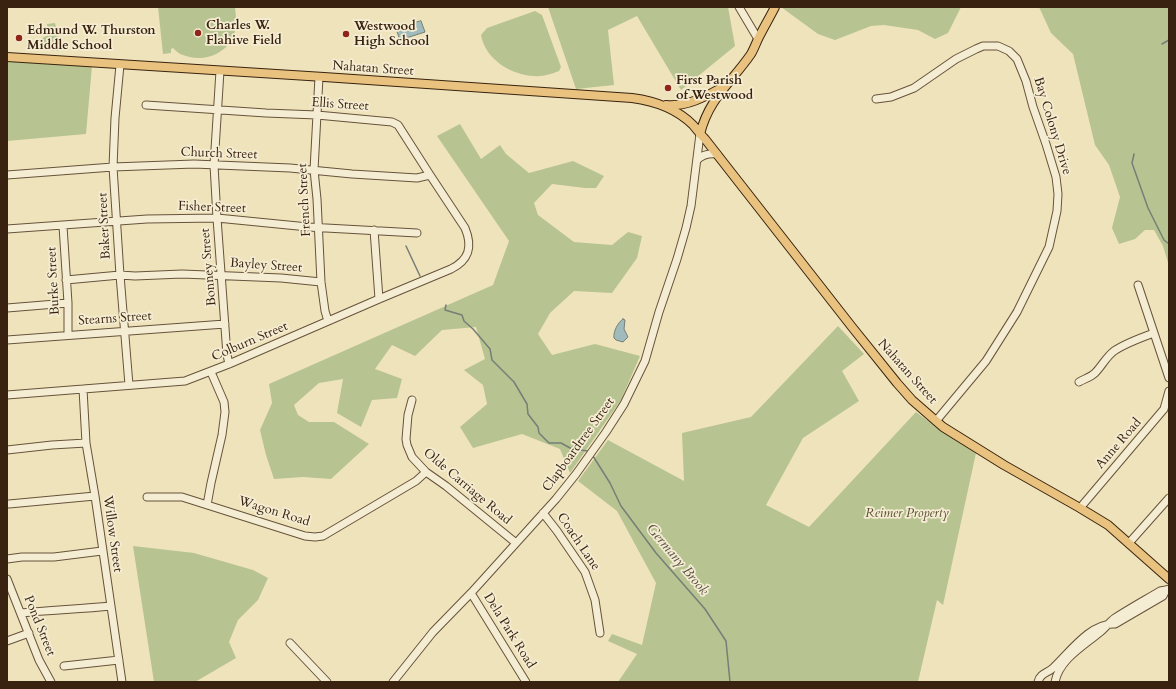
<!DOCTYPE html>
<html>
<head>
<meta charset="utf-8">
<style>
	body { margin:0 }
	#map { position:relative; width:1176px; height:689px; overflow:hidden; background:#efe3bb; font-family:Cardo,serif }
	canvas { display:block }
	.frame { position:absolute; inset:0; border:8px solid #392310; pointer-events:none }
</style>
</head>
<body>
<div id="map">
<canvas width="1176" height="689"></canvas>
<div class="frame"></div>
</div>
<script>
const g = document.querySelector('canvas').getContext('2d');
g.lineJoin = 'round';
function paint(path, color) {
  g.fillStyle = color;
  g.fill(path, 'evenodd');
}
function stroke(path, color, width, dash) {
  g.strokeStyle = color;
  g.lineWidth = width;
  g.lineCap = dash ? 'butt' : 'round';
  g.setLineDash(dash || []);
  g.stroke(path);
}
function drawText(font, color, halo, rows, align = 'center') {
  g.font = font + ' Cardo,serif';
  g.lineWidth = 3.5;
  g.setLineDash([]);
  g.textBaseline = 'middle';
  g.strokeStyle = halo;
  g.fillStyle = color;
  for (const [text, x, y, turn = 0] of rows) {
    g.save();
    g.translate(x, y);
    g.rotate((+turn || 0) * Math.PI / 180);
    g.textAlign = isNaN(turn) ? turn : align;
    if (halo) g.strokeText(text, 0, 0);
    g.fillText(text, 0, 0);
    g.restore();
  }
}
const green = new Path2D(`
	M158,7H235C236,17 237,26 234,35C226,55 202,63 183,55C179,54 176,51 173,48L171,49V53L163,54Z
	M548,7H728L735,46L681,90L637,16L608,30L614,85L576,89Z
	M781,7H961L948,33L935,39L918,30L884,25L871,26L835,40L818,34Z
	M1039,7H1169V266L1163,246L1154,230H1145L1135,239L1119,244L1112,228L1120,197L1109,165L1095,145L1073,54L1051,33Z
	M535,11L542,15L561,67L559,71C551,74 543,77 534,76C511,75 485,59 481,35L487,28Z
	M55,23L58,35L59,51H53L39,40L48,35L47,24Z
	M7,61L92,66L86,134L7,141Z
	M460,124L481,159L500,145L506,154L529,173L573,161L604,176L596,188H585L552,184L534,203L538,215L574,242L612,245L628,232L642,236L637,258L612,293L574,291L550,313L538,334L552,355L595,344L640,356L621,400L570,473L560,449L522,434L473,448L460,427L487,404L483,385L464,370L485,359L476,327L442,330L415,356L392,345L375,369L402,379L397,398L372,400L361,427L337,413L343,379L319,383L294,405L298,415L309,422H334L369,444L331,479L303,477L274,479L266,455L260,430L272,403L269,384L493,285L509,241L437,136Z
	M838,326L864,354L842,371L859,401L803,438L766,505L809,527L916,412L942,431L976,453L943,605L937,600L918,682H618L637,654L608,641L612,634L642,645L656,583L617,511L578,481L608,440L684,481L682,433L751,417Z
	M133,546L194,553L253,570L268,578L258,600L238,620L229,642L236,658L195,682H154Z`);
const water = new Path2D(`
	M421,21L425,32L400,40L396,29Z
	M623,319L625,320L624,329L628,337L623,342L616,340L614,338C613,332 618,322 623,319Z`);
const stream = new Path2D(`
	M1162,44L1169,40
	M1134,154L1132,163L1148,208L1164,240L1169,244
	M406,246L420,276
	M446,305L445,310L462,315L464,321L473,329L490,349L492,360L514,382L527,404L528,414L538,427L539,433L549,443H561L572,449L588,451
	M593,456L610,483L621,506L656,553L705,609L726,641L730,682`);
const minor = new Path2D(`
	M739,7L758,39
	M120,65L115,118L113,167L120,275L129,385
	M220,71L214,165L217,218L227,355L229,364
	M319,77L314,170L317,199L321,282L325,311L328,321
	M876,99L891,97L914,88L956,59L976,49L983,46H998L1009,51L1017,59L1026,81L1033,107L1046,144L1056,177L1058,194L1057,211L1049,247L1017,312L986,361L936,421
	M697,160C702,155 709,153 717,154
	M7,175L113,167L194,164L290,168L352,174L417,178L430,175
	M63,226L68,303V335
	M7,229L147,219L217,218L308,227L417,233
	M374,230L379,299
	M66,280L120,275L135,276L182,274L281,278L321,282
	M1138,285L1169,378
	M7,308L68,303
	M7,340L225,324
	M1079,382C1084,379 1091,377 1095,373C1102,366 1106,357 1114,351C1126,343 1140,338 1154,333
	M83,389L86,443L95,496L122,682
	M7,395L185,381L229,364L379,299L451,269C469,260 473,247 465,228L430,175L398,125L392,122L317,115L266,113L146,105
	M412,400L408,415L406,439L407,445L412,457L426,472L446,486L516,543
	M7,450L52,445L86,443
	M147,497H182L305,536L315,537L323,536L416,481L426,472
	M9,504L95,496
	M207,505L211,483L222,435L225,412L224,402L211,372
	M1080,508L1164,409L1169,391
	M543,513L557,531L585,572L595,600L600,633
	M1129,543L1169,498
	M7,559L22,557H54L102,551
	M7,579L39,660L51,682
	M471,593L526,682
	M21,613C51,610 81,609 111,606
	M7,641L29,633
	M290,643L327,682
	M64,666L119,660
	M393,682L433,632L471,593L556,499L576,474L606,432L624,404L645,361L659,312L677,259L686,228L691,206L700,134
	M1038,682C1040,673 1048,673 1053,668C1069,653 1091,622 1115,624L1163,596L1166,590
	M1055,682C1059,660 1083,646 1099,633C1105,629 1109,622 1115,618C1129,609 1145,600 1160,591L1166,590L1169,589`);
const major = new Path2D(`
	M7,57L324,77L632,98C655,101 676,108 693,125C697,130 701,135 705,139L852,327L897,383L912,400L943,427L1004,465L1080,508L1108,525L1169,579
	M666,105C686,107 705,97 721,88
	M700,134C709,98 731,83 751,54C754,49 756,43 759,37C764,27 770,17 775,7`);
const markers = [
	[198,33,4,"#8f2418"],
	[346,34,4,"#8f2418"],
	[19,38,4,"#8f2418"],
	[668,88,4,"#8f2418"]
];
const poiNames = [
	["Charles W.",206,26],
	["Flahive Field",206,41],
	["Westwood",354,27],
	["High School",354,42],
	["Edmund W. Thurston",27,31],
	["Middle School",27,46],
	["First Parish",676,81],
	["of Westwood",676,96]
];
const streetNames = [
	["Nahatan Street",373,69,4],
	["Ellis Street",340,105,4],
	["Bay Colony Drive",1052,126,73],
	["Church Street",219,154,2],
	["French Street",305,200,-93],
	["Fisher Street",212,208,2],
	["Baker Street",105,226,-93],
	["Bayley Street",266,266,4],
	["Bonney Street",209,267,-95],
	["Burke Street",54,281,-93],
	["Stearns Street",115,319,-4],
	["Colburn Street",250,342,-23],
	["Nahatan Street",907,372,48],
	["Anne Road",1119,444,-49],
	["Clapboardtree Street",579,445,-54],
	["Olde Carriage Road",467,487,40],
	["Wagon Road",274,512,17],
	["Willow Street",112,534,82],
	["Coach Lane",578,542,56],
	["Pond Street",39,626,68],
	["Dela Park Road",509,631,58]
];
const parkNames = [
	["Reimer Property",907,514]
];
const waterNames = [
	["Germany Brook",677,560,50]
];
paint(green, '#b7c491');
paint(water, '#9fbbbb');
stroke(water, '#767e77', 1);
stroke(stream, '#767e77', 1.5);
stroke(minor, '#66533b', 9);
stroke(major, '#392310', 10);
stroke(minor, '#f5edd3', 7);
stroke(major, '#e8c27e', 8);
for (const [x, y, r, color] of markers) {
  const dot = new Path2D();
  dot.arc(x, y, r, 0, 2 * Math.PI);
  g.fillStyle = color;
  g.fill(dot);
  stroke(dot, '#f5edd3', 1.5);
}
drawText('bold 13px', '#392310', '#f5edd3', poiNames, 'left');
drawText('13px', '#392310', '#f5edd3', streetNames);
drawText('italic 13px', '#584b30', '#f5edd3', parkNames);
drawText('italic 14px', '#585143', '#f5edd3', waterNames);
</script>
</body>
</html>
